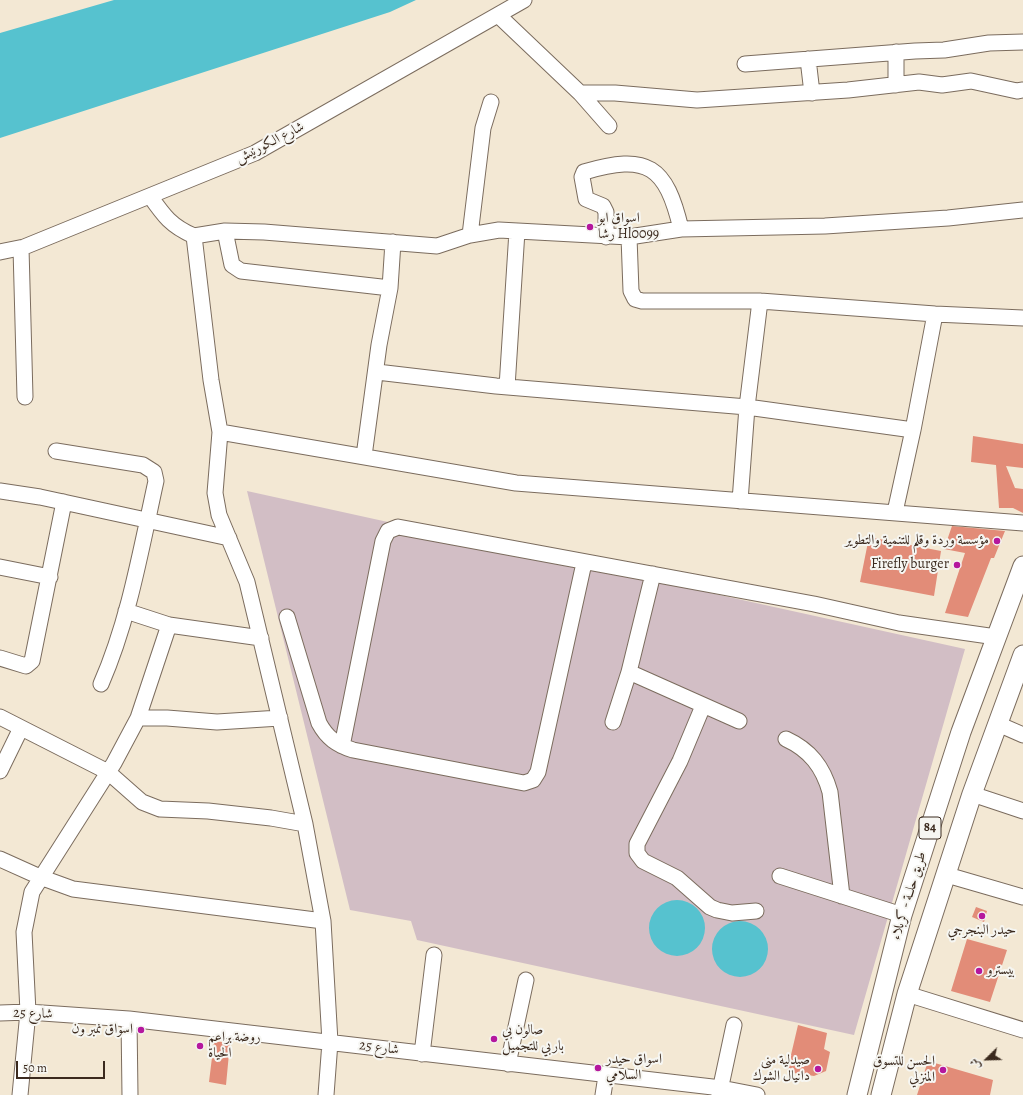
<!DOCTYPE html>
<html>
<head>
<meta charset="utf-8">
<style>
	body { margin:0 }
	#map { position:relative; width:1023px; height:1095px; overflow:hidden; background:#f3e8d4; font-family:Alegreya,Amiri,serif }
	canvas { display:block }
	.north { position:absolute; left:967px; top:1039px; width:40px; height:40px; -webkit-text-stroke:3px #f6f6f2; paint-order:stroke; rotate:247deg; font-size:11px; font-weight:700; line-height:16px; text-align:center; color:#3b2a1e }
	.north::after { content:''; display:block; margin:auto; width:14px; height:18px; background:#3b2a1e; clip-path:polygon(50% 0,100% 100%,50% 72%,0 100%) }
	.scale { position:absolute; left:16px; top:1061px; width:89px; height:18px; box-sizing:border-box; border:2px solid #3b2a1e; border-top:0; padding-left:5px; font-size:12px; line-height:14px; white-space:nowrap; color:#3b2a1e; -webkit-text-stroke:3px #f6f6f2; paint-order:stroke }
</style>
</head>
<body>
<div id="map">
<canvas width="1023" height="1095"></canvas>
<div class="north">ش</div>
<div class="scale">50 m</div>
</div>
<script>
const g = document.querySelector('canvas').getContext('2d');
g.lineJoin = 'round';
function paint(path, color) {
  g.fillStyle = color;
  g.fill(path, 'evenodd');
}
function stroke(path, color, width, dash) {
  g.strokeStyle = color;
  g.lineWidth = width;
  g.lineCap = dash ? 'butt' : 'round';
  g.setLineDash(dash || []);
  g.stroke(path);
}
function drawText(font, color, halo, rows, align = 'center') {
  g.font = font + ' Alegreya,Amiri,serif';
  g.lineWidth = 4;
  g.setLineDash([]);
  g.textBaseline = 'middle';
  g.strokeStyle = halo;
  g.fillStyle = color;
  for (const [text, x, y, turn = 0] of rows) {
    g.save();
    g.translate(x, y);
    g.rotate((+turn || 0) * Math.PI / 180);
    g.textAlign = isNaN(turn) ? turn : align;
    if (halo) g.strokeText(text, 0, 0);
    g.fillText(text, 0, 0);
    g.restore();
  }
}
const industrial = new Path2D(`
	M247,491L965,649L854,1035L417,940L411,921L350,910Z`);
const water = new Path2D(`
	M114,0H416L390,12L0,138V33Z
	M649 928a28 28 0 1 1 56 0a28 28 0 1 1-56 0Z
	M712 949a28 28 0 1 1 56 0a28 28 0 1 1-56 0Z`);
const building = new Path2D(`
	M973,436L1023,444V468L1006,466L1015,488L1023,489V513L1013,508H999L996,465L971,462Z
	M952,526L1005,531L994,558H991L968,617L945,613L965,553L944,549Z
	M869,537L941,551L934,596L860,582Z
	M976,907L987,911L984,922L972,917Z
	M967,939L1007,950L990,1002L951,991Z
	M798,1025L827,1033L824,1049L830,1052L826,1071L814,1076L787,1072Z
	M214,1041L230,1043L226,1085L209,1082Z
	M928,1061L993,1080L990,1095H917Z`);
const minor = new Path2D(`
	M498,15L580,93L609,126
	M808,59L812,93
	M745,64L915,51L944,50L989,43L1023,42
	M896,85V52
	M580,93H615L697,100L848,90L919,82L942,85L971,81L1017,91L1023,90
	M150,196C164,216 171,226 194,236L211,380L220,432L215,493L219,515L247,582L305,824L323,921L330,1042L326,1095
	M225,231L232,265L241,271L390,288
	M470,235L483,128L491,102
	M194,236L225,231L264,232L437,246L470,235L499,230L629,237L681,229L825,226L948,218L1023,210
	M606,237V212L603,206L586,199L582,177L584,172C648,153 666,166 681,229
	M629,237L631,291L635,299L642,301H760L935,314L1023,318
	M21,248L25,397
	M0,252L24,247L255,153L524,0
	M377,372L496,386L747,407L913,430
	M507,387L517,231
	M220,432L516,483L1023,523
	M56,451L143,465L154,472L156,481C141,549 129,620 101,684
	M364,456L379,345L390,288L393,242
	M0,491L40,497L229,538
	M740,501L747,407L760,301
	M895,512L913,430L935,314
	M0,567L50,577
	M126,611L169,625L261,638
	M287,617L319,723C327,738 337,745 353,750L524,783L533,780L538,772L584,563
	M0,658L26,666L32,661L64,502
	M629,672L739,721
	M703,706L680,761L637,844V853L643,861L677,878L710,907L717,910L732,913L756,911
	M0,717L108,772L142,802L160,809L208,811L271,818L305,824
	M138,718H167L217,722L280,718
	M613,722L629,672L653,574
	M998,724L1023,735
	M786,739C810,750 823,767 830,792L842,896
	M342,746L383,541L388,531L398,527L814,604L899,623L996,637
	M0,771L21,728
	M972,794L1023,811
	M0,859L40,877L73,889L323,921
	M947,875L1023,897
	M780,876L902,915
	M907,994L1023,1030
	M0,1013L28,1012L129,1019L721,1088L757,1095
	M129,1019L130,1095
	M422,1054L434,955
	M508,1064L526,980
	M20,1095L28,1012L24,932L32,892L114,763L138,718L169,625
	M603,1095L606,1076
	M719,1095L734,1025`);
const major = new Path2D(`
	M857,1095L902,915L961,732L1023,566
	M881,1095L907,994L972,794L1023,655`);
const markers = [
	[590,227,4,"#b5179e"],
	[997,541,4,"#b5179e"],
	[957,565,4,"#b5179e"],
	[982,916,4,"#b5179e"],
	[979,971,4,"#b5179e"],
	[141,1030,4,"#b5179e"],
	[494,1039,4,"#b5179e"],
	[200,1046,4,"#b5179e"],
	[598,1068,4,"#b5179e"],
	[818,1069,4,"#b5179e"],
	[943,1070,4,"#b5179e"]
];
const shields = [
	[930,828,22]
];
const shieldNames = [
	["84",930,828]
];
const streetNames = [
	["شارع الكورنيش",270,143,-27],
	["طريق حلــة - كربلاء",909,896,-73],
	["شارع 25",33,1014,2],
	["شارع 25",379,1048,7]
];
const poiNames = [
	["اسواق ابو",598,219],
	["رشا Hl0099",598,235],
	["مؤسسة وردة وقلم للتنمية والتطوير",989,541,"right"],
	["Firefly burger",949,565,"right"],
	["حيدر البنجرجي",982,931,"center"],
	["بيسترو",987,971],
	["اسواق نمبر ون",133,1030,"right"],
	["صالون بي",502,1031],
	["باربي للتجميل",502,1047],
	["روضة براعم",208,1038],
	["الحياة",208,1054],
	["اسواق حيدر",606,1060],
	["السلامي",606,1076],
	["صيدلية منى",810,1061,"right"],
	["دانيال الشوك",810,1077,"right"],
	["الحسن للتسوق",935,1062,"right"],
	["المنزلي",935,1078,"right"]
];
paint(industrial, '#d2bec5');
paint(water, '#56c2cf');
paint(building, '#e28c78');
stroke(minor, '#7b6c5e', 17);
stroke(major, '#7b6c5e', 21);
stroke(minor, '#fff', 15);
stroke(major, '#fff', 19);
for (const [x, y, r, color] of markers) {
  const dot = new Path2D();
  dot.arc(x, y, r, 0, 2 * Math.PI);
  g.fillStyle = color;
  g.fill(dot);
  stroke(dot, '#f6f6f2', 1.5);
}
for (const [x, y, w] of shields) {
  const box = new Path2D();
  box.roundRect(x - w / 2, y - 11, w, 22, 3);
  g.fillStyle = '#f6f6f2';
  g.fill(box);
  stroke(box, '#3b2a1e', 1);
}
drawText('bold 13px', '#3b2a1e', null, shieldNames);
drawText('14px', '#3b2a1e', '#f6f6f2', streetNames);
drawText('14px', '#3b2a1e', '#f6f6f2', poiNames, 'left');
</script>
</body>
</html>
